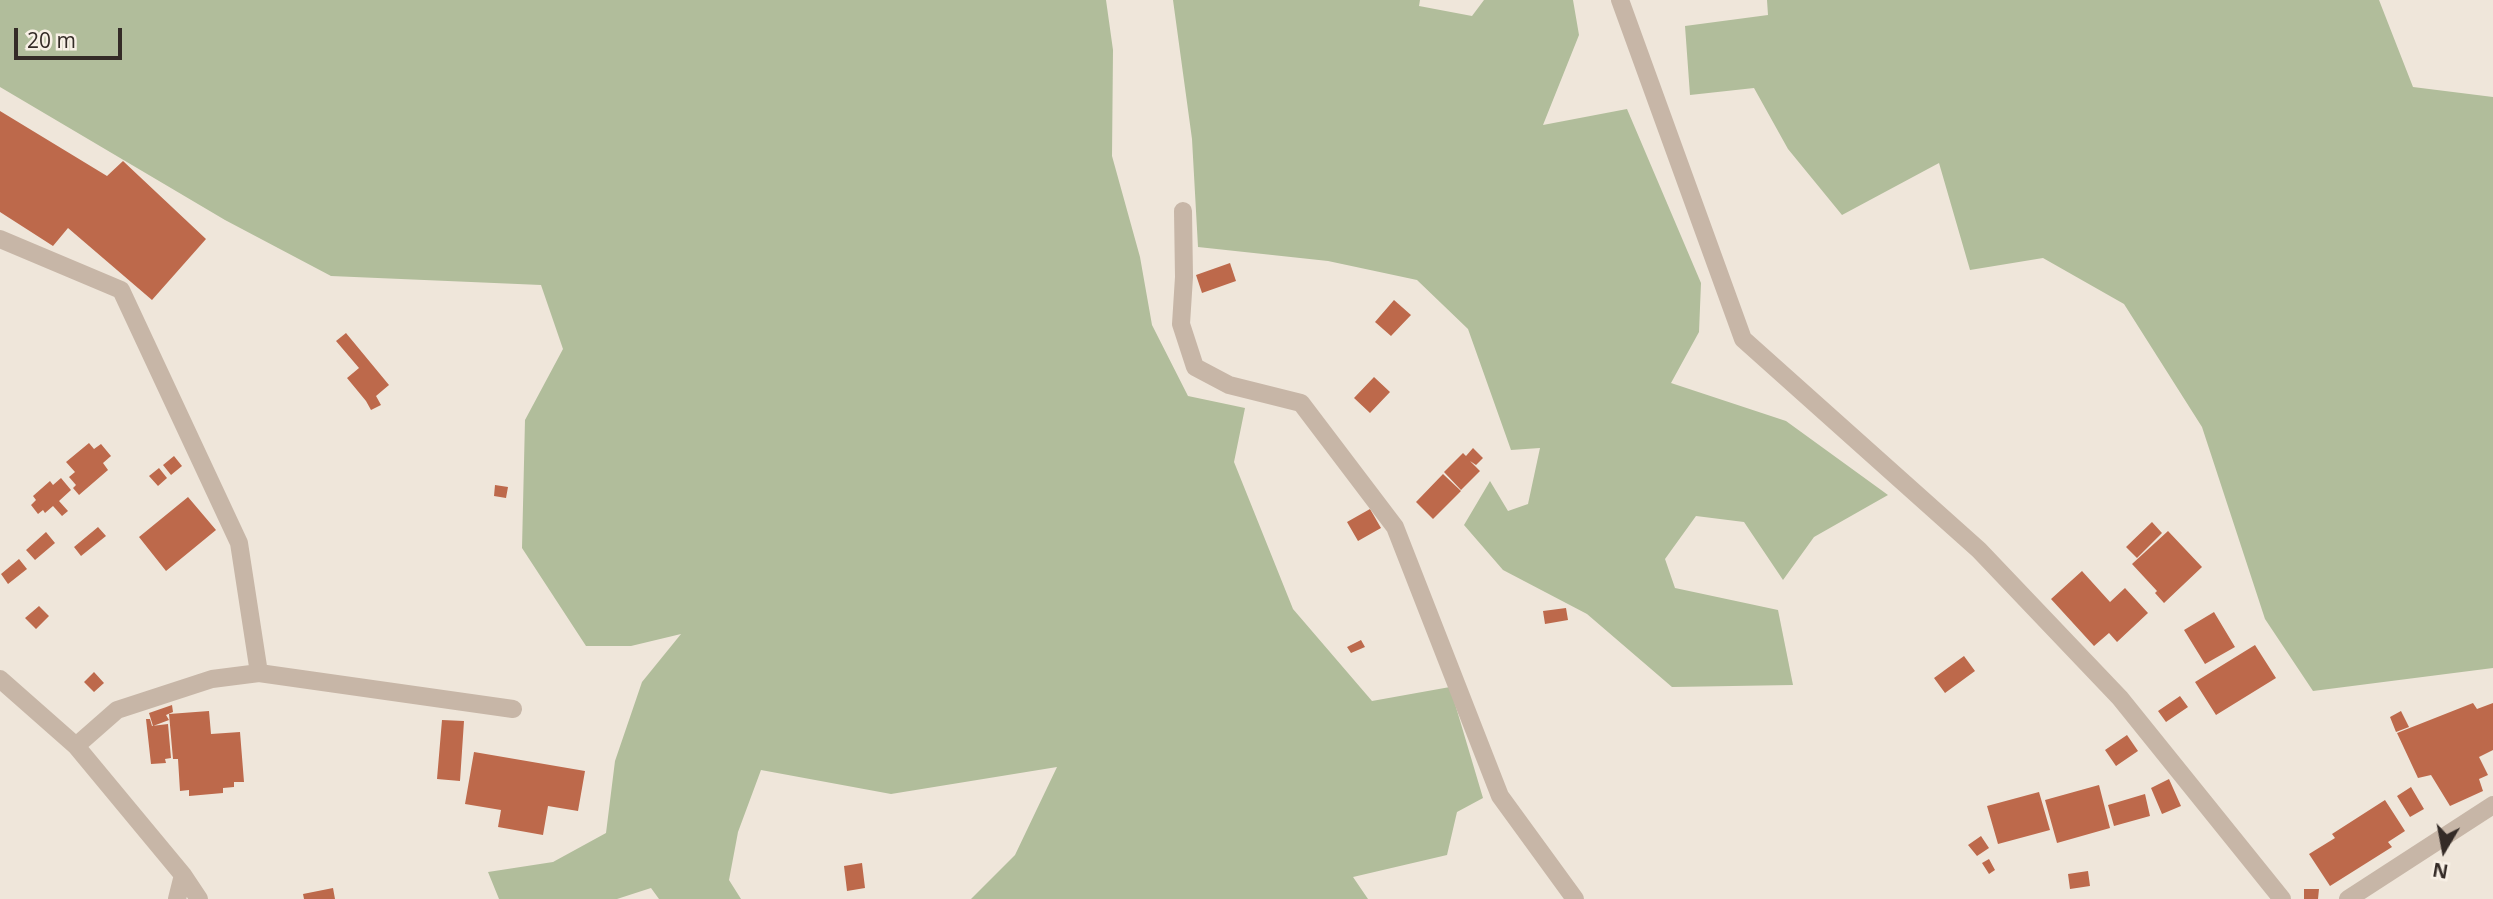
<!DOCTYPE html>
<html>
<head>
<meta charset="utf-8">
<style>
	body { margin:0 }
	#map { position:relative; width:2493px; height:899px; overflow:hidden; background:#efe6da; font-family:"Open Sans",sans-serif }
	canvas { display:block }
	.north { position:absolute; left:2409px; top:815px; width:70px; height:70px; -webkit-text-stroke:5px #f8f0e6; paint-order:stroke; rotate:190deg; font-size:19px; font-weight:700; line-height:28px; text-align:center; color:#342b27 }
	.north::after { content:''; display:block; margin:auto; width:24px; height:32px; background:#342b27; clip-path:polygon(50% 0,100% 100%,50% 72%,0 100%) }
	.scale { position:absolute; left:14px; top:28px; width:108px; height:32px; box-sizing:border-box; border:4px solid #342b27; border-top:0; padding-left:9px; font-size:21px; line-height:24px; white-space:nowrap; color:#342b27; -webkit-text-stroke:5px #f8f0e6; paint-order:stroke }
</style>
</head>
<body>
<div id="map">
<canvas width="2493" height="899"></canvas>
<div class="north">N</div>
<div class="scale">20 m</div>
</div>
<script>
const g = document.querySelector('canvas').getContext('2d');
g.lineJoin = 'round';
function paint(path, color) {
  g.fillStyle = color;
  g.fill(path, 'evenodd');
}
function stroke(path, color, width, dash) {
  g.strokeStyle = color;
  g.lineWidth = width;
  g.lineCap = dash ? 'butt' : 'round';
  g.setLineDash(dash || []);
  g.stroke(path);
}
const green = new Path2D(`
	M0,0H1106L1113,50L1112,156L1140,257L1152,325L1188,396L1245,408L1234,462L1293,609L1372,701L1450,687L1483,798L1457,812L1447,855L1353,877L1368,899H971L1015,855L1057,767L891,794L761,770L738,832L729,880L741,899H659L651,888L617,899H499L488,872L553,862L606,833L615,761L642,682L681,634L631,646H586L522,548L525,420L563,349L541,285L331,276L225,220L0,87Z
	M1173,0H1420L1419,6L1472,16L1484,0H1573L1579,35L1543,125L1627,109L1701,283L1699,332L1671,383L1786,421L1888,495L1814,537L1783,580L1744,522L1696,516L1665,559L1675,588L1778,610L1793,685L1672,687L1587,614L1503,570L1464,525L1490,481L1508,511L1528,504L1540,448L1511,450L1468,329L1417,280L1328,261L1198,247L1192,139Z
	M1767,0H2379L2413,87L2493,97V668L2313,691L2265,619L2202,427L2124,304L2043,258L1970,270L1939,163L1842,215L1788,149L1754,88L1690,95L1685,26L1768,15Z`);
const building = new Path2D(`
	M0,111L107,176L123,161L206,239L152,300L68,228L53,246L0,212Z
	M1230,263L1236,281L1202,293L1196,275Z
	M1394,300L1411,315L1391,336L1375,322Z
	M346,333L389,385L376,396L381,405L371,410L366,401L347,378L359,368L336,341Z
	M1374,377L1390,392L1370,413L1354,398Z
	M89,443L94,449L101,444L111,456L103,463L108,470L79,495L73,488L76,485L69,477L75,472L66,462Z
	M1473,448L1483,458L1476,465L1470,461L1480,471L1461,490L1444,472L1463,453L1466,456Z
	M174,456L182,466L171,475L163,465Z
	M159,468L167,478L158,486L149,476Z
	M1443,474L1461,491L1433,519L1416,502Z
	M61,478L71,490L59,501L68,511L62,516L53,506L45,513L43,510L38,514L31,505L36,500L33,496L50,481L53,485Z
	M495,485L508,487L506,498L494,496Z
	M188,497L216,530L166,571L139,537Z
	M1370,509L1381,528L1358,541L1347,522Z
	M2152,522L2162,533L2137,558L2126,547Z
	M98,527L106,536L81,556L74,547Z
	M2168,531L2202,567L2164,603L2155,593L2157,591L2132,564Z
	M46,532L55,543L35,560L26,550Z
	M19,559L27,569L8,584L1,574Z
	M2082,571L2110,602L2125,588L2148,613L2117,642L2109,633L2094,646L2051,599Z
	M39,606L49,616L36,629L25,618Z
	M1566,608L1568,620L1545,624L1543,611Z
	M2214,612L2235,647L2205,664L2184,630Z
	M1361,640L1365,647L1351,653L1347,647Z
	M2255,645L2276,678L2216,715L2195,682Z
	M1964,656L1975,671L1945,693L1934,678Z
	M94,672L104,683L94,692L84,682Z
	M2180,696L2188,707L2166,722L2158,711Z
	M2473,703L2477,709L2493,703V750L2479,757L2488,775L2479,779L2483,791L2450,806L2431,775L2418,778L2397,733Z
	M172,705L173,712L166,715L169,720L153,726L149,713Z
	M209,711L211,734L240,732L244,782H234V787L223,788V793L189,796V790L180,791L178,759H173L169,714Z
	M2401,711L2409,727L2396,732L2390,717Z
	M146,719H150L152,726L168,724L171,758L165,759L166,763L151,764Z
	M442,720L464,721L460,781L437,779Z
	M2127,735L2138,751L2116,766L2105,750Z
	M474,752L585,771L578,811L548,806L543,835L498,827L501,810L465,804Z
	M2169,779L2181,806L2162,814L2151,788Z
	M2099,785L2110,828L2057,843L2045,800Z
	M2411,787L2424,809L2410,817L2397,796Z
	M2039,792L2050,830L1998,844L1987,806Z
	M2145,794L2150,816L2114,826L2108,805Z
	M2385,800L2405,831L2388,842L2392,847L2330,886L2309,854L2335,838L2332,834Z
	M1981,836L1989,848L1977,856L1968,845Z
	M1989,859L1995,870L1989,874L1982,863Z
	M862,863L865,888L847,891L844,866Z
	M2088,871L2090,886L2070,889L2068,874Z
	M333,888L335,899H304L303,894Z
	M2304,889H2319L2318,899H2304Z`);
const minor = new Path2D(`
	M1620,0L1743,339L1979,550L2120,698L2282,899
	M1183,211L1184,277L1181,324L1195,367L1229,385L1301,403L1395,527L1500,796L1575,899
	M0,239L121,290L239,543L259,673
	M0,679L76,746L183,875L199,899
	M76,746L117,710L212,679L259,673L513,709
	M177,899L183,875
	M2348,899L2493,805`);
paint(green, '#b1bd9b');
paint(building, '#bd694b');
stroke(minor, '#c7b6a7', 18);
</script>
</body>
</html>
